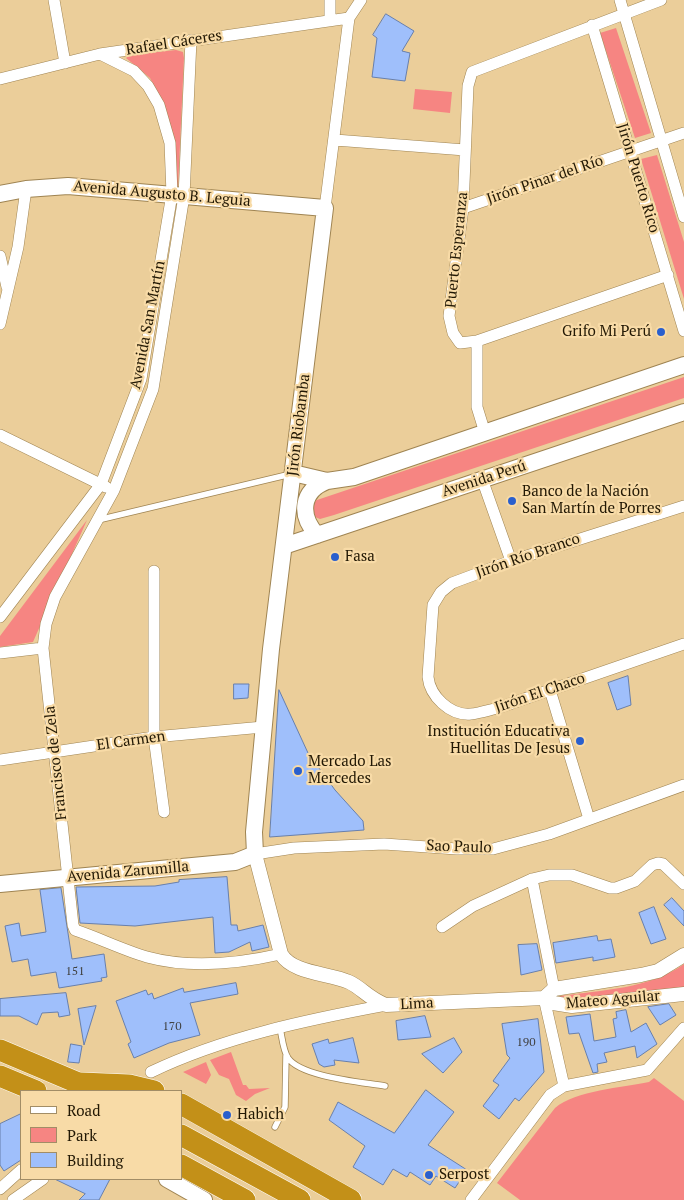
<!DOCTYPE html>
<html>
<head>
<meta charset="utf-8">
<style>
	body { margin:0 }
	#map { position:relative; width:684px; height:1200px; overflow:hidden; background:#ebce9a; font-family:"PT Serif",serif }
	canvas { display:block }
	.legend { position:absolute; left:20px; top:1090px; width:162px; height:90px; box-sizing:border-box; background:#f8dba7; border:1px solid #a28d66; margin:0; padding:6px 9px; list-style:none; font-size:15px; color:#221804 }
	.legend li { display:flex; align-items:center; gap:10px; height:25px }
	.legend b { width:25px; border:1px solid #a28d66 }
</style>
</head>
<body>
<div id="map">
<canvas width="684" height="1200"></canvas>
<ul class="legend">
<li><b style="height:6px;background:#fff"></b>Road</li>
<li><b style="height:14px;background:#f68582"></b>Park</li>
<li><b style="height:14px;background:#9fbffb"></b>Building</li>
</ul>
</div>
<script>
const g = document.querySelector('canvas').getContext('2d');
g.lineJoin = 'round';
function paint(path, color) {
  g.fillStyle = color;
  g.fill(path, 'evenodd');
}
function stroke(path, color, width, dash) {
  g.strokeStyle = color;
  g.lineWidth = width;
  g.lineCap = dash ? 'butt' : 'round';
  g.setLineDash(dash || []);
  g.stroke(path);
}
function drawText(font, color, halo, rows, align = 'center') {
  g.font = font + ' "PT Serif",serif';
  g.lineWidth = 4.5;
  g.setLineDash([]);
  g.textBaseline = 'middle';
  g.strokeStyle = halo;
  g.fillStyle = color;
  for (const [text, x, y, turn = 0] of rows) {
    g.save();
    g.translate(x, y);
    g.rotate((+turn || 0) * Math.PI / 180);
    g.textAlign = isNaN(turn) ? turn : align;
    if (halo) g.strokeText(text, 0, 0);
    g.fillText(text, 0, 0);
    g.restore();
  }
}
const green = new Path2D(`
	M616,28L651,133L635,138L600,33Z
	M176,50L183,52L184,58L178,188H176L164,106L150,78L126,58L130,55Z
	M415,89L452,92L450,113L413,109Z
	M657,155L684,242V299L641,159Z
	M684,377V398L334,515L320,519L315,517L312,503L314,501Z
	M87,520L33,642L0,647V636Z
	M684,964V987L561,1004L559,998L560,996C602,990 649,989 684,964Z
	M231,1052L243,1085H246L249,1089L270,1088L255,1094L246,1101L236,1095L229,1079L219,1075L210,1060Z
	M206,1062L211,1075L206,1084L183,1072Z
	M654,1078L684,1101V1200H520L497,1183L555,1108C576,1090 622,1088 649,1082Z`);
const building = new Path2D(`
	M386,14L414,31L402,51L410,53L405,81L372,77L377,38L373,35Z
	M628,676L631,705L617,710L608,683Z
	M234,684H249L248,698L234,699Z
	M279,690L308,753L335,790L363,821L364,830L270,837Z
	M227,877L231,925H237L238,931L263,925L269,947L252,951L250,942L229,952L215,953L213,917L135,926L80,923L76,887L155,886L179,882V880Z
	M61,888L72,959L104,954L107,977L101,978L102,981L59,988L56,972L31,976L28,959L12,962L5,926L19,923L21,936L46,932L40,890Z
	M672,898L684,911V926L664,905Z
	M654,907L666,939L651,944L639,913Z
	M597,936L598,941L611,939L615,957L593,961V957L556,963L553,943Z
	M537,944L542,970L521,975L518,945Z
	M236,983L238,994L190,1003L200,1035L169,1043L134,1058L128,1044L131,1042L116,1001L146,990L148,995L152,993L154,999L183,988L184,992Z
	M66,993L70,1015L59,1017L58,1012L42,1013L37,1025L19,1016H0V999Z
	M669,1004L676,1015L660,1025L648,1007Z
	M96,1006L84,1045L78,1009Z
	M626,1010L631,1032L646,1023L657,1044L637,1058L635,1046L604,1053L607,1062L597,1064L598,1072L593,1073L579,1033L569,1034L566,1017L590,1014L594,1041L616,1037L613,1019L617,1018L616,1012Z
	M425,1016L431,1037L398,1040L396,1021Z
	M538,1019L544,1072L519,1101L515,1098L499,1119L483,1106L499,1085L493,1081L510,1058L507,1055L502,1024Z
	M353,1038L359,1063L334,1060L335,1065L324,1067L319,1064L312,1044L328,1039L329,1043Z
	M454,1038L462,1052L443,1073L422,1054Z
	M71,1044L82,1046L79,1063L68,1062Z
	M426,1090L454,1112L428,1145L467,1170L455,1188L436,1176L430,1185L410,1172L407,1177L393,1169L383,1185L353,1167L365,1146L329,1120L338,1102L394,1133Z
	M21,1114V1160L4,1171L0,1165V1124Z
	M55,1179H110L99,1200H79L85,1194Z`);
const service = new Path2D(`
	M98,520L291,474
	M280,1028C282,1037 283,1050 288,1058C301,1077 362,1082 385,1086
	M275,1127L285,1107L286,1056`);
const minor = new Path2D(`
	M54,0L65,63
	M620,0L684,217
	M661,0L472,72L468,86L463,208L449,316L453,333L460,343L477,341L668,275
	M330,20V0
	M592,25L684,331
	M191,40L184,196L153,389L114,490L55,597L46,624L43,648L73,925L75,930C99,938 123,950 147,957C191,969 237,964 281,954
	M0,79L100,54L349,18
	M335,140L465,150
	M325,208L349,18L361,0
	M463,208L684,133
	M0,256L7,287
	M0,324L18,247L26,189
	M477,341V407L485,433
	M0,435L106,487
	M482,479L511,561
	M684,506L511,561L452,583L441,592L433,605L428,677C430,696 450,716 471,714C480,713 489,710 498,708L684,644
	M154,571V737L164,812
	M0,617L101,484L141,379L172,194L170,143L159,105L148,86L134,71L100,54
	M0,653L43,648
	M550,690L589,819
	M0,760L154,737L263,727
	M255,854L294,848L384,844L457,849H493L549,834L684,785
	M532,879L554,989
	M442,927L473,906L532,879L549,875H572L610,888H616L635,881L652,865L658,863L663,864L684,884
	M544,998L564,1086
	M151,1072C224,1037 306,1020 386,1005
	M0,1189L21,1170
	M13,1200L43,1179
	M471,1200L550,1095L564,1086L647,1070L684,1028`);
const tertiary = new Path2D(`
	M255,854L281,954C293,974 329,973 349,982C362,988 369,999 386,1005L544,998L554,989L641,975L658,971L684,955
	M544,998L553,1003L572,1006L684,994`);
const secondary = new Path2D(`
	M0,194L26,189L68,186L325,208L271,649L254,832L255,854L235,862L0,884
	M293,473L327,481L354,477L684,365
	M317,535C299,515 301,491 327,481
	M284,546L684,412
	M167,1179L204,1200`);
const motorway = new Path2D(`
	M0,1050L97,1091
	M0,1076L36,1091
	M81,1083L129,1085L154,1091
	M181,1104L351,1200
	M181,1135L300,1200
	M181,1165L245,1200`);
const markers = [
	[661,332,5,"#2a5fcd"],
	[512,501,5,"#2a5fcd"],
	[335,557,5,"#2a5fcd"],
	[580,741,5,"#2a5fcd"],
	[298,771,5,"#2a5fcd"],
	[227,1115,5,"#2a5fcd"],
	[429,1175,5,"#2a5fcd"]
];
const numberNames = [
	["151",75,972],
	["170",172,1027],
	["190",526,1043]
];
const streetNames = [
	["Rafael Cáceres",174,43,-9],
	["Jirón Puerto Rico",638,178,73],
	["Jirón Pinar del Río",545,180,-19],
	["Avenida Augusto B. Leguia",162,194,5],
	["Puerto Esperanza",457,250,-84],
	["Avenida San Martín",148,325,-79],
	["Jirón Riobamba",299,425,-83],
	["Avenida Perú",484,479,-18],
	["Jirón Río Branco",528,556,-19],
	["Jirón El Chaco",540,693,-19],
	["El Carmen",131,741,-8],
	["Francisco de Zela",56,763,-96],
	["Sao Paulo",459,847,2],
	["Avenida Zarumilla",128,872,-5],
	["Mateo Aguilar",613,1000,-5],
	["Lima",417,1004,-3]
];
const poiNames = [
	["Grifo Mi Perú",651,332,"right"],
	["Banco de la Nación",522,492],
	["San Martín de Porres",522,509],
	["Fasa",345,557],
	["Institución Educativa",570,732,"right"],
	["Huellitas De Jesus",570,749,"right"],
	["Mercado Las",308,762],
	["Mercedes",308,779],
	["Habich",237,1115],
	["Serpost",439,1175]
];
paint(green, '#f68582');
paint(building, '#9fbffb');
stroke(building, '#677fac', 1);
stroke(service, '#9f8452', 7);
stroke(minor, '#9f8452', 12);
stroke(tertiary, '#9f8452', 15);
stroke(secondary, '#9f8452', 18);
stroke(motorway, '#fff', 22);
stroke(service, '#fff', 5.5);
stroke(minor, '#fff', 11);
stroke(tertiary, '#fff', 14);
stroke(secondary, '#fff', 16);
stroke(motorway, '#c39018', 21);
for (const [x, y, r, color] of markers) {
  const dot = new Path2D();
  dot.arc(x, y, r, 0, 2 * Math.PI);
  g.fillStyle = color;
  g.fill(dot);
  stroke(dot, '#f8dba7', 2);
}
drawText('12px', '#414242', null, numberNames);
drawText('15px', '#221804', '#f8dba7', streetNames);
drawText('15px', '#221804', '#f8dba7', poiNames, 'left');
</script>
</body>
</html>
